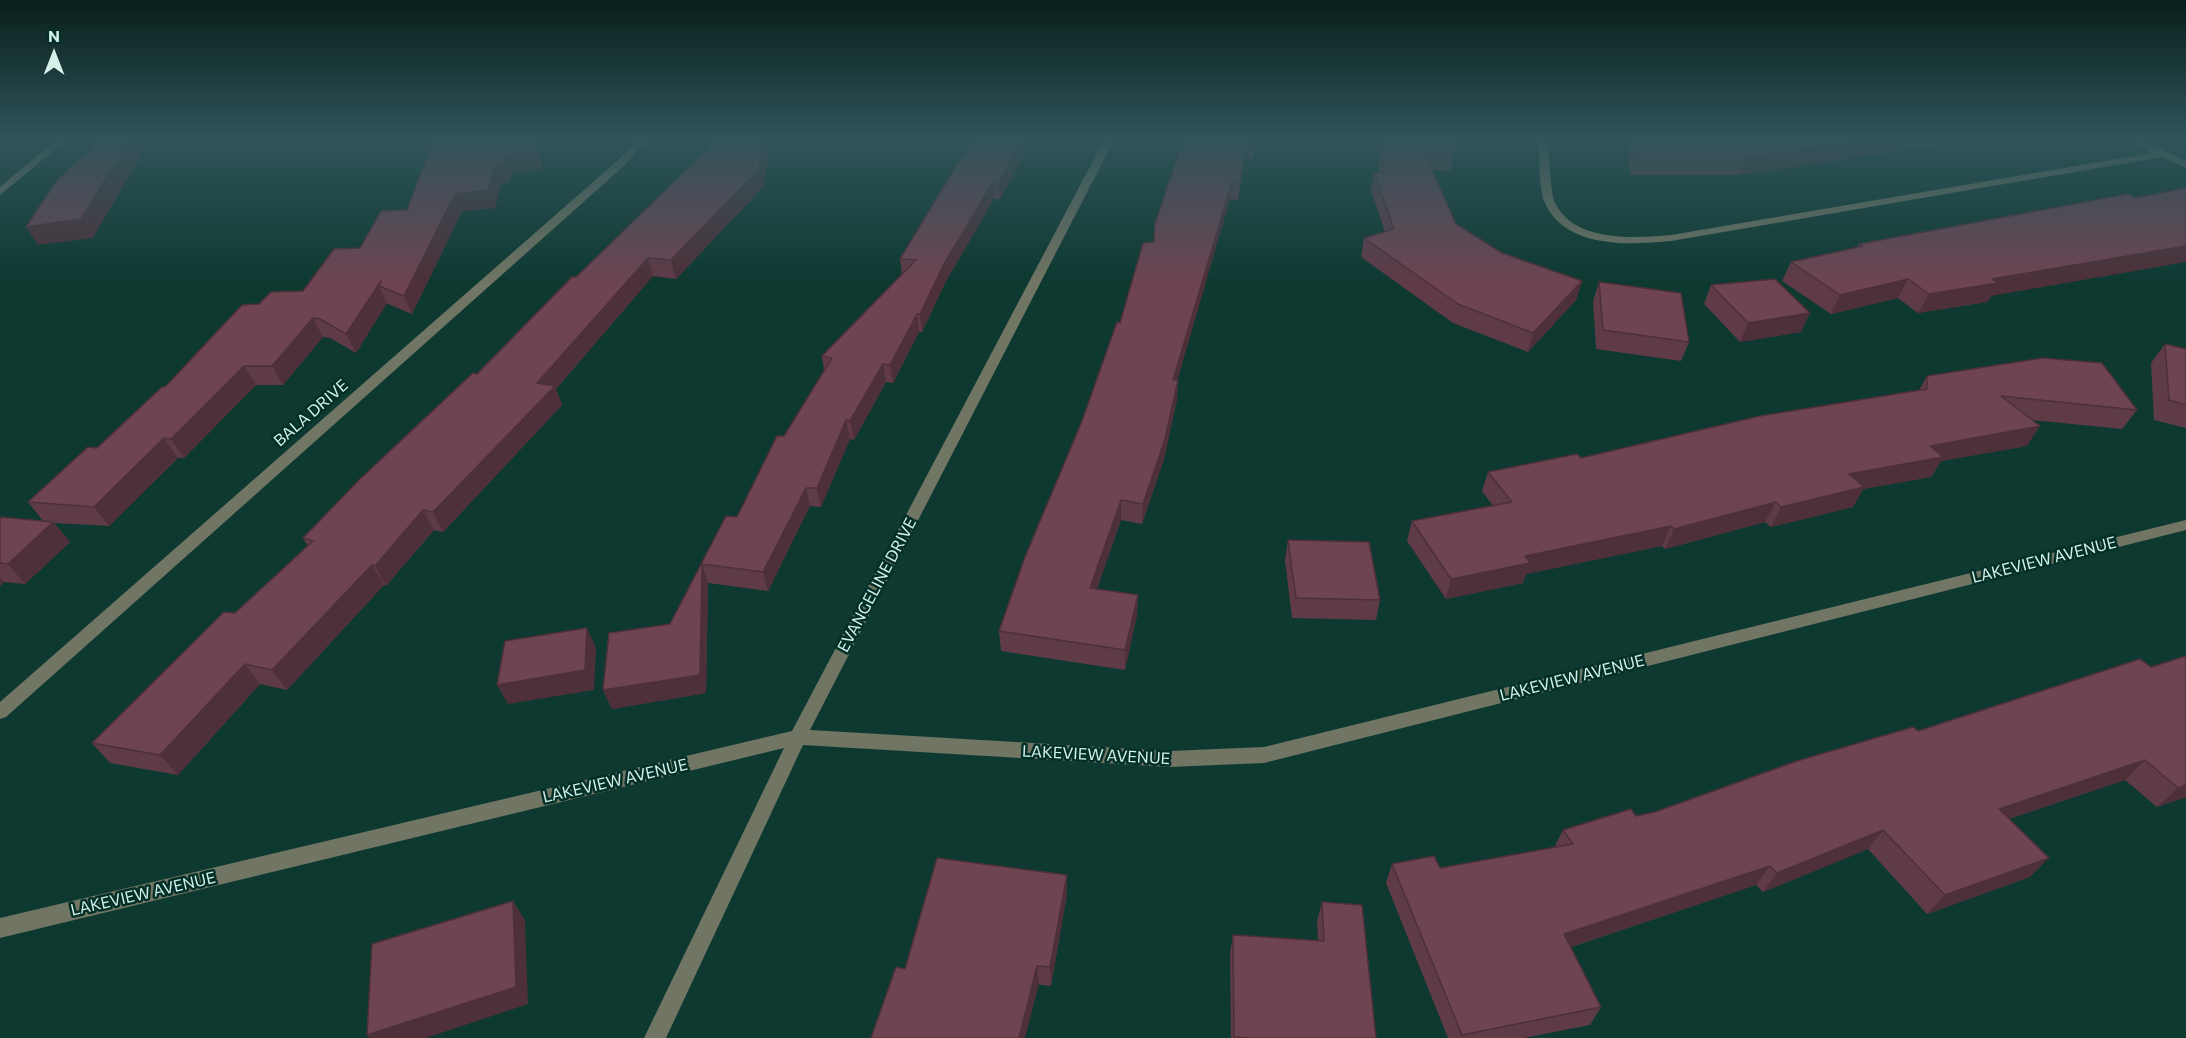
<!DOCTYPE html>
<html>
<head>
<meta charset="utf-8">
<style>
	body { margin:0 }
	#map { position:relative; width:2186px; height:1038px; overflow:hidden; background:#0e3931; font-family:Commissioner,sans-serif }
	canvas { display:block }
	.north { position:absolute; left:24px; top:24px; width:60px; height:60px; -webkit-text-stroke:4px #022f27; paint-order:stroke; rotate:0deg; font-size:16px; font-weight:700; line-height:24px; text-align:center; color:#d4f0e9 }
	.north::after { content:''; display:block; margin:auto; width:21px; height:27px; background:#d4f0e9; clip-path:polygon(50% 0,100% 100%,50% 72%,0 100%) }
</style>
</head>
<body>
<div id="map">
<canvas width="2186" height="1038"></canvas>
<div class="north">N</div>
</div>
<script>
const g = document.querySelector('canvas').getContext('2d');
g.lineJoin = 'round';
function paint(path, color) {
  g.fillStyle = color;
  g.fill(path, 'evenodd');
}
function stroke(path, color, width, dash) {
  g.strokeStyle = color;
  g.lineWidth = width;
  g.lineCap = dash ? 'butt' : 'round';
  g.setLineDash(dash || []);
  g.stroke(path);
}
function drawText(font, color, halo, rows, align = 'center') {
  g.font = font + ' Commissioner,sans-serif';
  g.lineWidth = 5;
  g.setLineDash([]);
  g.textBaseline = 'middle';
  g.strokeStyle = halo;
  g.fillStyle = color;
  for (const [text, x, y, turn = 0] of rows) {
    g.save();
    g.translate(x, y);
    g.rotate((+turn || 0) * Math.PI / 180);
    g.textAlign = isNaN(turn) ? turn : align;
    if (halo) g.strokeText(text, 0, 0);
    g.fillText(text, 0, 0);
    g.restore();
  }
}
const minor = new Path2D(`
	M58,138H69L0,195V187Z
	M639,138H649L625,165L6,717L0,719V702L617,161Z
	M1105,138H1115L810,730L1170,751L1264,747L2186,520V530L1264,763L1170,767L803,745L666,1038H644L784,748L0,938V918L792,731Z
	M1538,138H1548C1549,153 1550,192 1555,203C1575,243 1635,238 1671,235L2152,153L2124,138H2137L2186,161V168L2162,157L1671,241C1629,245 1566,249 1545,203C1539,192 1539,153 1538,138Z`);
const wall = new Path2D(`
	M419,138H542V169L511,173L510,182L501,183L495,208L462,211L412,314L388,304L387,303L356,353L330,338L323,337L283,385H256L184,458H178L109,526L54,523L70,542L25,584L4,582L0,586V517L43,521L28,502L97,448L259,304L303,291L360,248L407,210L429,151L425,152Z
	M714,138H771L763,187L676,279L653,276L556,389L562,405L443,532L434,530L386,586L384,585L287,690L260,684L178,775L110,763L92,743L308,546L303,538L477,374L708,149Z
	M973,138H1033L1000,199H994L946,281L922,332H919L893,383L886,382L854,440L850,439L821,507L810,506L768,591L708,583L706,693L612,709L603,690L670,624L726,516L737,517L784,436L824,370L822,356L902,274L900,259Z
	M1186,138H1258L1253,159H1244L1238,200L1230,199L1177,380H1178L1177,399L1164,459L1142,524L1121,520L1097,589L1138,595L1137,615L1125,670L1001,651L999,631L1082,421L1120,323L1154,242Z
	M1377,138H1458L1455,152H1454L1450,171L1432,170L1456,224L1502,253L1582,281L1576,300L1528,352L1453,323L1361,257L1364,238L1385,232L1371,190L1374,173H1379Z
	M1632,138H1987L1886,152L1885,153L1740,175H1630L1628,152Z
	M1859,244L1991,296L1987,302L1918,313L1898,298L1831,314L1782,281L1791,262L1857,248Z
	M1599,282L1689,342L1681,361L1596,349L1593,301Z
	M1711,285L1801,332L1740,342L1704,304Z
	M2165,344L2186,349V428L2154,420L2151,363Z
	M1927,376L2137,410L2122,429L2032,420L2027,446L1941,461L1931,477L1863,489L1853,507L1771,527L1765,522L1665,549L1662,546L1526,574L1523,583L1446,599L1407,541L1412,521L1493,506L1482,491L1488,472L1581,458L1919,390Z
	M1288,540L1380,600L1376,620L1292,618L1285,560Z
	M2186,656V797L2157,807L2125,780L2009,819L2030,877L1927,914L1868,849L1763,892L1756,885L1571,947L1601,1007L1590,1025L1524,1038H1448L1386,883L1392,864L1440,868L1554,848L1563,830L1655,812L1918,731L2151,667Z
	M1067,875V894L1051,986L905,969Z
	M1322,902L1376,1038H1231L1230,953L1233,935L1318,941L1317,921Z`);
const shadedWall = new Path2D(`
	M131,138H151L93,238L38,245L26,227Z
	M419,138H438L442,150L425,152Z
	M536,138H542V169L511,173L510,182L501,183L495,208L462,211L412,314L404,296L455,194L495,166L505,156Z
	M765,138H771L763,187L676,279L671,260Z
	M1023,138H1033L1000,199L999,182Z
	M1256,138H1258L1253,159L1255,142Z
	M1881,138H1987L1886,152L1885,153L1740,175L1747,158Z
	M1246,142L1244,159L1238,200L1240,182Z
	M993,182L994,199L946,281L922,332L920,314L944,264Z
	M1232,182L1230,199L1172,399L1173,380Z
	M2186,246V262L1991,296L1987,302L1918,313L1929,294L1992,279Z
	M648,258L653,276L556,389L562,405L443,532L433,512L537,383Z
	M1908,279L1898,298L1831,314L1840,295Z
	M381,281L379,286L387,303L356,353L346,334Z
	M1582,281L1576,300L1528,352L1533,333Z
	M1810,313L1801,332L1740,342L1748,323Z
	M917,314L919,332L893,383L890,365Z
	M313,318L323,337L283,385L272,366Z
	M883,364L886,382L854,440L850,421Z
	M244,366L256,385L184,458L171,439Z
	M1178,380L1177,399L1164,459L1142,524L1143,504Z
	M846,420L850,439L821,507L817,488Z
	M2040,426L2027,446L1941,461L1931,477L1863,489L1853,507L1771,527L1781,507L1849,474L1930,446Z
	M164,438L178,458L109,526L94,507Z
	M806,488L810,506L768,591L763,572Z
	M1121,500V520L1090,608V588Z
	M1776,502L1765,522L1665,549L1674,529Z
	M423,510L434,530L386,586L375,566Z
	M53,522L70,542L25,584L8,564Z
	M1671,526L1662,546L1526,574L1523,583L1446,599L1451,579L1525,556Z
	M702,564L708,583L706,693L612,709L603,690L700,675Z
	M372,565L384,585L287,690L272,670Z
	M0,577L4,582L0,586Z
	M1138,595L1137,615L1125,670V650Z
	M587,628L596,648L594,690L508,704L497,685Z
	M245,664L260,684L178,775L160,755Z
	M2145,760L2125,780L1981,828L1999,809Z
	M2186,785V797L2157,807L2178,788Z
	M1883,830L1868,849L1763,892L1777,873Z
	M2049,858L2030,877L1927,914L1945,895Z
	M1770,866L1756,885L1554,952L1564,934Z
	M1067,875V894L1051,986L1050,967Z
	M513,901L525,920L528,1004L426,1038H370L367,1035Z
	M1037,966L1039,984L1025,1038H1019Z`);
const building = new Path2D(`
	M101,138H131L81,219L26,227L57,180Z
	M434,138H536V152L505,156L504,165L495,166L488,190L455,194L404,296L379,286L381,281L346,334L320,319L313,318L272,366H244L171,439L164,438L94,507L28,502L88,447L97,448L162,387H165L242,305L259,304L271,292L303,291L334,249L360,248L381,211L407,210Z
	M714,138H765L759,169L671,260L648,258L537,383L555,386L433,512L423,510L375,566L372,565L272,670L245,664L160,755L92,743L224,612L235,613L313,541L303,538L359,480L473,373L477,374L572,277H576L708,149Z
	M973,138H1023L999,182H993L944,264L920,314H917L890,365L883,364L850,421L846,420L817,488H806L763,572L702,564L700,675L603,690L609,633L670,624L726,516L737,517L777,436H784L832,358L822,356L916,260L900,259Z
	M1186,138H1256L1255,142H1246L1240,182H1232L1173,380H1178L1165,439L1143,504L1121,500L1090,588L1138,595L1125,650L999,631L1025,557L1082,421L1117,322L1120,323L1143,243L1154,242L1155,224L1179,152H1182Z
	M1381,138H1452L1454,154L1424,152L1456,224L1502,253L1582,281L1533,333L1458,304L1364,238L1394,229L1374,173H1383Z
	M1634,138H1881L1747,158H1635Z
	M2186,188V246L1992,279L1998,283L1929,294L1908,279L1840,295L1791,262L1863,246L1859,244L2128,194L2135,198Z
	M1775,279L1810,313L1748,323L1711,285Z
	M1599,282L1681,293L1689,342L1603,330Z
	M2165,344L2186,349V405L2169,400Z
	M2043,358L2102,363L2137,410L2001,396L2040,426L1930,446L1943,457L1849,474L1864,487L1781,507L1776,502L1674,529L1671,526L1525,556L1530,563L1451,579L1412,521L1512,502L1488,472L1577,454L1581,458L1760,416L1927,389V376Z
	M0,517L53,522L8,564L0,563Z
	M1288,540L1369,542L1380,600L1296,598Z
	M587,628L585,670L497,685L505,641Z
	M2186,656V785L2178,788L2145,760L1999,809L2049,858L1945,895L1883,830L1777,873L1770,866L1564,934L1601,1007L1462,1035L1392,864L1434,856L1440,868L1573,844L1563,830L1631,809L1636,816L1655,812L1797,761L1913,727L1918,731L2140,659L2151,667Z
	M937,858L1067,875L1050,967L1037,966L1019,1038H871L896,967L905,969Z
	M513,901L516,987L367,1035L372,944Z
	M1322,902L1362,905L1376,1038H1249L1234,1037L1233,935L1324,941Z`);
const streetNames = [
	["BALA DRIVE",311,413,-41],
	["LAKEVIEW AVENUE",2044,560,-14],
	["EVANGELINE DRIVE",877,585,-62],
	["LAKEVIEW AVENUE",1572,678,-14],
	["LAKEVIEW AVENUE",1096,755,3],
	["LAKEVIEW AVENUE",615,781,-13],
	["LAKEVIEW AVENUE",143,894,-13]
];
paint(minor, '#717563');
paint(wall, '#5f3a47');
paint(shadedWall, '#4d3039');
paint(building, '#6e4452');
stroke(building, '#4d3039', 1.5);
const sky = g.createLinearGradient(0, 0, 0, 283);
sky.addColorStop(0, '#081f1b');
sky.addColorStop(0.49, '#30545a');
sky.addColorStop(1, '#30545a00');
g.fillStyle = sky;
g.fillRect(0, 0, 2186, 283);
drawText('16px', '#d4f0e9', '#022f27', streetNames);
</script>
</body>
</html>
